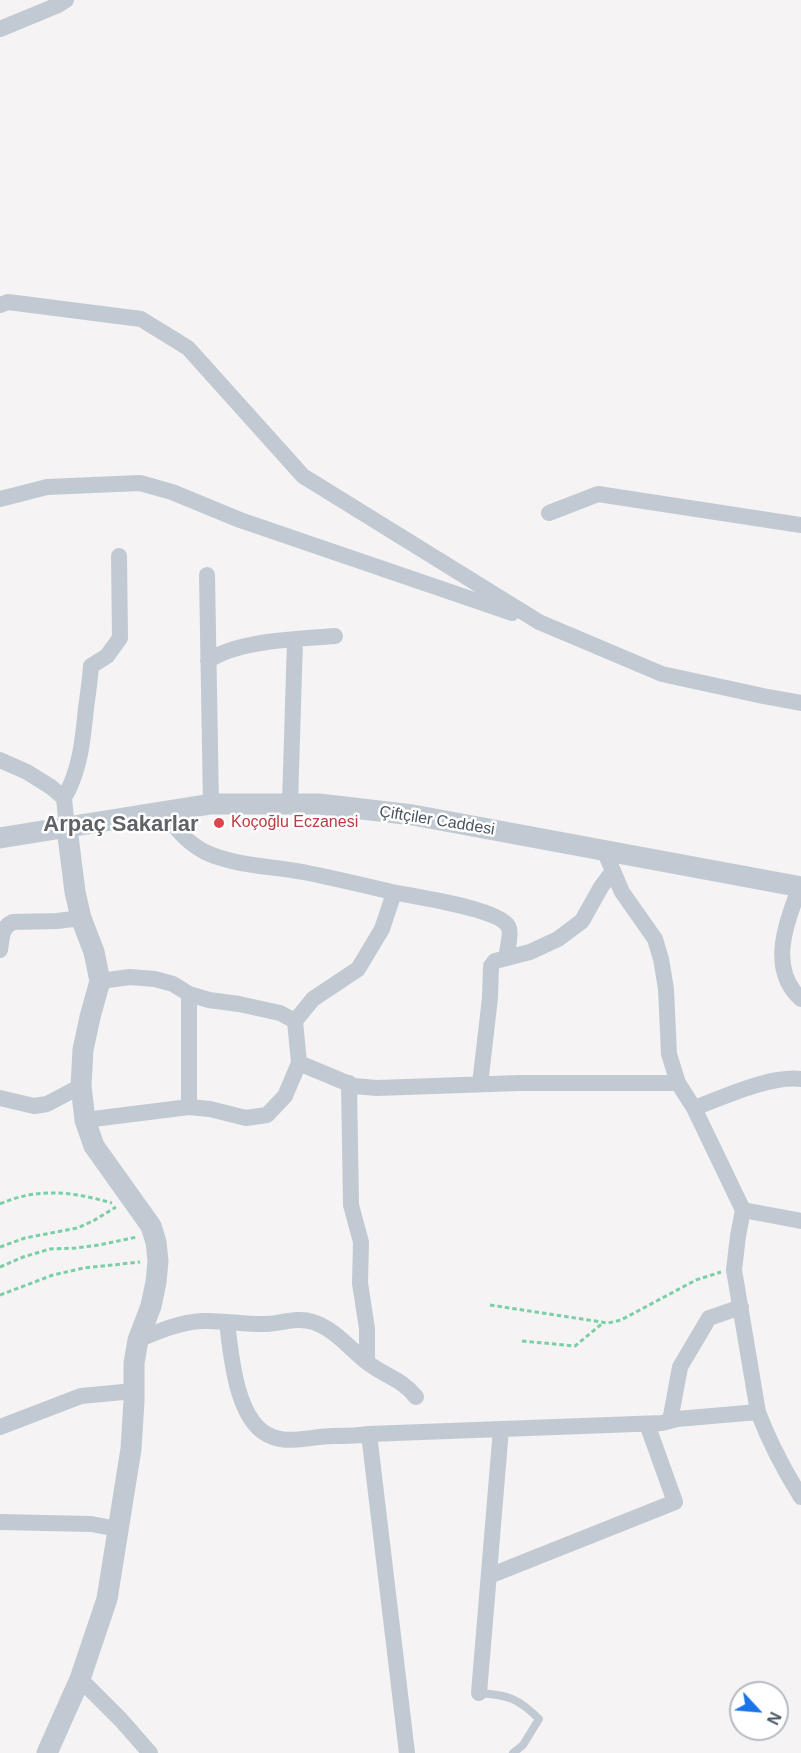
<!DOCTYPE html>
<html>
<head>
<meta charset="utf-8">
<style>
	body { margin:0 }
	#map { position:relative; width:801px; height:1753px; overflow:hidden; background:#f5f3f3; font-family:Arial,sans-serif }
	canvas { display:block }
	.north { position:absolute; left:729px; top:1681px; width:60px; height:60px; box-sizing:border-box; background:#fff; border:2px solid #b7bbc0; border-radius:50%; rotate:116deg; font-size:16px; font-weight:700; line-height:24px; text-align:center; color:#4a5661 }
	.north::after { content:''; display:block; margin:auto; width:21px; height:27px; background:#1a73e8; clip-path:polygon(50% 0,100% 100%,50% 72%,0 100%) }
</style>
</head>
<body>
<div id="map">
<canvas width="801" height="1753"></canvas>
<div class="north">N</div>
</div>
<script>
const g = document.querySelector('canvas').getContext('2d');
g.lineJoin = 'round';
function stroke(path, color, width, dash) {
  g.strokeStyle = color;
  g.lineWidth = width;
  g.lineCap = dash ? 'butt' : 'round';
  g.setLineDash(dash || []);
  g.stroke(path);
}
function drawText(font, color, halo, rows, align = 'center') {
  g.font = font + ' Arial,sans-serif';
  g.lineWidth = 5;
  g.setLineDash([]);
  g.textBaseline = 'middle';
  g.strokeStyle = halo;
  g.fillStyle = color;
  for (const [text, x, y, turn = 0] of rows) {
    g.save();
    g.translate(x, y);
    g.rotate((+turn || 0) * Math.PI / 180);
    g.textAlign = isNaN(turn) ? turn : align;
    if (halo) g.strokeText(text, 0, 0);
    g.fillText(text, 0, 0);
    g.restore();
  }
}
const path = new Path2D(`
	M0,1204C38,1187 74,1192 112,1203
	M0,1247L25,1238L77,1228L93,1221L116,1207
	M0,1267L23,1257L50,1249L76,1248L99,1245L137,1237
	M0,1295L53,1275L84,1268L140,1262
	M490,1305L608,1323L621,1320L696,1280L721,1272
	M522,1341L575,1346L604,1322`);
const service = new Path2D(`
	M479,1693C508,1695 518,1698 539,1719L523,1745L513,1753`);
const minor = new Path2D(`
	M0,29L58,5L66,0
	M0,305L8,302L141,319L188,348L303,476L539,622L662,674L763,696L801,703
	M0,499L47,487L140,483L172,492L240,520L512,613
	M549,513L598,494L801,525
	M207,575L211,804
	M208,661C237,640 300,639 335,636
	M0,760L27,772L51,787L64,798L67,828
	M64,798C80,771 83,739 86,708C88,694 90,680 91,666L107,656L120,638L119,556
	M290,803L295,640
	M164,811C175,828 186,842 205,852C235,866 271,866 303,872C333,878 363,885 392,892C415,897 497,908 508,926C512,932 507,951 506,958
	M604,850L622,892L655,939L661,959L666,989L669,1054L678,1083L694,1108L743,1210L738,1236L734,1270L758,1412C769,1441 784,1470 801,1497
	M800,886C787,922 767,968 801,999
	M0,950C2,938 1,927 13,922L57,921L81,918
	M100,981L130,977L155,979L173,984L189,994L209,1000L239,1004L280,1013L295,1021L299,1063L354,1086L377,1088L519,1083H678
	M295,1021L313,999L358,969L382,929L394,893
	M349,1083L351,1205L361,1242L360,1283L367,1329V1362
	M480,1084L490,998L491,966L495,961L530,952L558,939L582,921L601,887L613,871
	M0,1098L34,1106L47,1104L81,1086
	M189,1107V994
	M694,1108C724,1097 771,1075 801,1079
	M85,1120L189,1107L210,1109L246,1118L267,1115L285,1096L299,1063
	M743,1210L801,1221
	M227,1322C231,1355 236,1425 273,1437C291,1444 314,1436 333,1436C345,1436 357,1436 369,1434L662,1423L677,1419L758,1412
	M138,1340C159,1331 180,1322 203,1321C224,1320 246,1325 267,1324C282,1323 298,1317 313,1322C335,1329 350,1349 368,1363C385,1376 402,1379 416,1397
	M670,1421L680,1367L709,1318L741,1307
	M0,1427L81,1396L134,1391
	M369,1434L407,1753
	M0,1522L91,1524L118,1529
	M489,1576L675,1502L647,1424
	M80,1679L121,1720L150,1753
	M479,1693L501,1429`);
const tertiary = new Path2D(`
	M0,838L211,804H319L413,815L801,887
	M47,1753L80,1679L107,1599L131,1449L134,1401V1363L138,1340L151,1306L156,1282L158,1261L156,1242L151,1226L94,1146L85,1120L81,1086L83,1050L90,1017L100,981L94,952L81,918L75,892L67,828`);
const markers = [
	[219,823,6,"#e0444e"]
];
const streetNames = [
	["Çiftçiler Caddesi",437,821,9]
];
const healthNames = [
	["Koçoğlu Eczanesi",231,823]
];
const districtNames = [
	["Arpaç Sakarlar",121,825]
];
stroke(path, '#7ad0a6', 3, [4.5, 3]);
stroke(service, '#c1cad2', 8);
stroke(minor, '#c1cad2', 16);
stroke(tertiary, '#c1cad2', 21);
for (const [x, y, r, color] of markers) {
  const dot = new Path2D();
  dot.arc(x, y, r, 0, 2 * Math.PI);
  g.fillStyle = color;
  g.fill(dot);
  stroke(dot, '#fff', 2);
}
drawText('16px', '#4a5661', '#fff', streetNames);
drawText('16px', '#be3a42', '#fff', healthNames, 'left');
drawText('bold 22px', '#5f6368', '#fff', districtNames);
</script>
</body>
</html>
